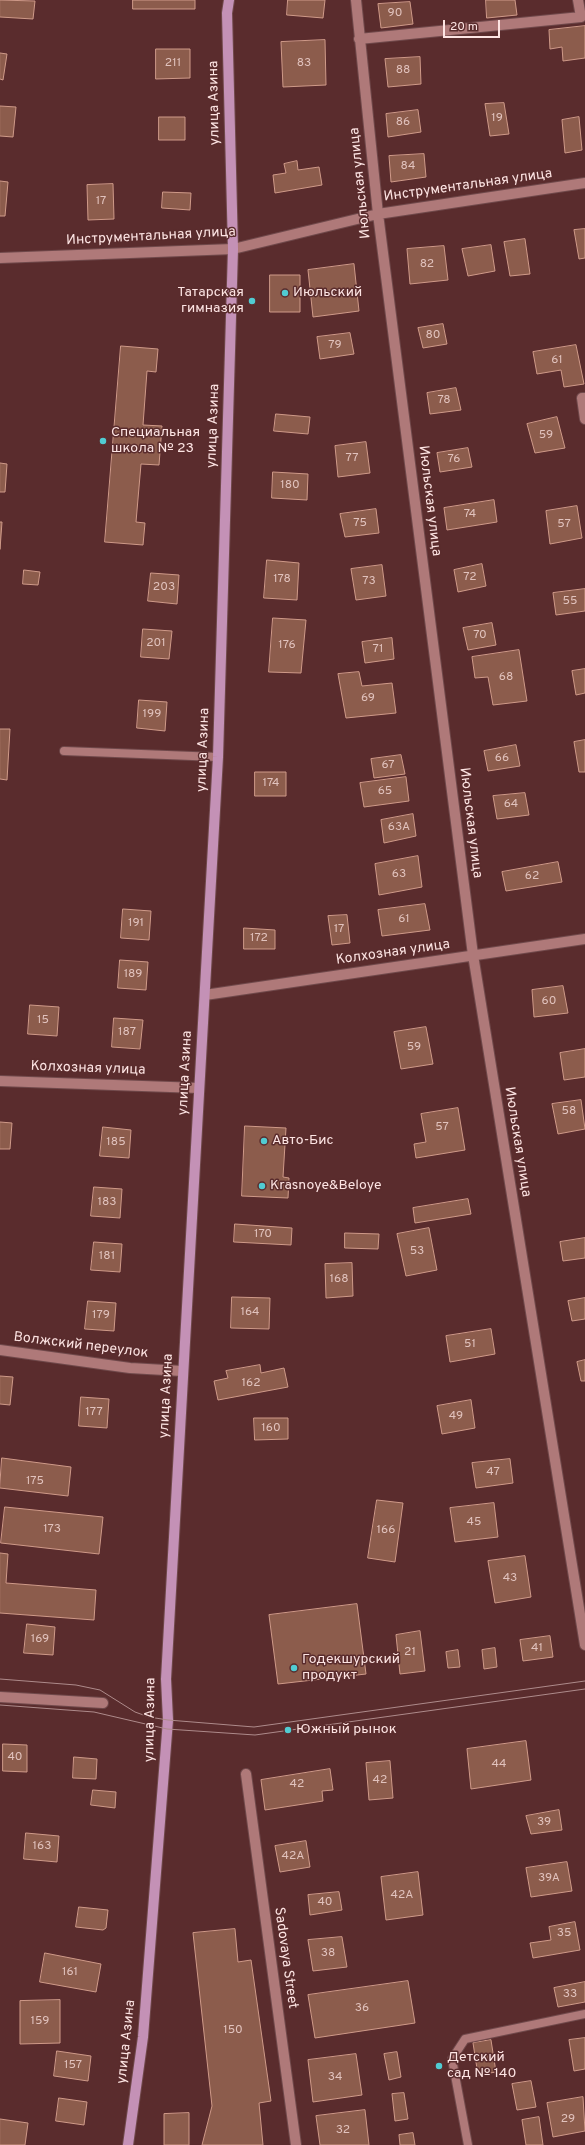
<!DOCTYPE html>
<html>
<head>
<meta charset="utf-8">
<style>
	body { margin:0 }
	#map { position:relative; width:585px; height:2145px; overflow:hidden; background:#5a2c2d; font-family:Overpass,sans-serif }
	canvas { display:block }
	.scale { position:absolute; left:443px; top:20px; width:57px; height:18px; box-sizing:border-box; border:2px solid #fde4e3; border-top:0; padding-left:5px; font-size:12px; line-height:14px; white-space:nowrap; color:#fde4e3; -webkit-text-stroke:3px #5a2c2d; paint-order:stroke }
</style>
</head>
<body>
<div id="map">
<canvas width="585" height="2145"></canvas>
<div class="scale">20 m</div>
</div>
<script>
const g = document.querySelector('canvas').getContext('2d');
g.lineJoin = 'round';
function paint(path, color) {
  g.fillStyle = color;
  g.fill(path, 'evenodd');
}
function stroke(path, color, width, dash) {
  g.strokeStyle = color;
  g.lineWidth = width;
  g.lineCap = dash ? 'butt' : 'round';
  g.setLineDash(dash || []);
  g.stroke(path);
}
function drawText(font, color, halo, rows, align = 'center') {
  g.font = font + ' Overpass,sans-serif';
  g.lineWidth = 3;
  g.setLineDash([]);
  g.textBaseline = 'middle';
  g.strokeStyle = halo;
  g.fillStyle = color;
  for (const [text, x, y, turn = 0] of rows) {
    g.save();
    g.translate(x, y);
    g.rotate((+turn || 0) * Math.PI / 180);
    g.textAlign = isNaN(turn) ? turn : align;
    if (halo) g.strokeText(text, 0, 0);
    g.fillText(text, 0, 0);
    g.restore();
  }
}
const building = new Path2D(`
	M0,0L35,1L33,19L0,17Z
	M133,0H195V9H133Z
	M288,0H325L323,18L287,15Z
	M486,0H515L517,15L487,18Z
	M410,2L413,24L381,28L378,4Z
	M585,26V58L563,61L562,47L550,49L549,30Z
	M325,40L326,85L283,87L281,42Z
	M156,49H190V78L156,79Z
	M0,53L7,54L3,80L0,79Z
	M420,57L421,84L388,87L385,59Z
	M504,103L509,134L490,136L485,104Z
	M0,106L16,107L13,137L0,136Z
	M418,110L421,132L388,137L386,114Z
	M159,117H185V140H159Z
	M579,117L582,150L565,153L562,120Z
	M424,154L426,177L391,182L389,156Z
	M297,161L298,170L319,167L322,185L275,193L273,175L286,173L284,164Z
	M0,181L8,182L5,216H0Z
	M113,184L114,219L88,220L87,185Z
	M163,192L191,193L190,210L162,208Z
	M585,229V258L579,259L574,230Z
	M525,239L530,274L510,276L504,242Z
	M491,245L495,271L468,276L462,249Z
	M444,246L448,280L410,284L407,249Z
	M354,264L359,311L313,317L308,270Z
	M270,275H300V312H270Z
	M443,324L447,344L423,348L418,328Z
	M350,333L354,354L320,359L317,337Z
	M576,345L584,384L564,387L561,370L537,374L533,352Z
	M121,346L158,349L156,372L147,371L143,425L162,426L159,465L141,464L136,522L145,523L143,545L105,542Z
	M456,388L461,410L430,414L427,393Z
	M276,414L310,417L308,434L274,431Z
	M557,417L565,448L535,453L527,424Z
	M366,442L370,473L338,477L335,446Z
	M468,448L472,467L440,472L437,453Z
	M0,463L7,464L5,492H0Z
	M273,472L308,474L307,500L272,498Z
	M494,500L497,522L447,530L444,508Z
	M577,506L582,538L550,544L546,511Z
	M376,509L379,533L345,537L340,514Z
	M0,522H2L0,549Z
	M267,560L299,563L297,600L264,598Z
	M482,564L486,586L458,592L454,570Z
	M382,565L386,596L356,600L351,569Z
	M24,570L40,572L38,585L23,584Z
	M151,573L179,575L177,604L148,601Z
	M585,589V611L556,615L553,593Z
	M273,618L306,620L301,673L269,672Z
	M492,623L496,645L468,650L463,628Z
	M143,629L172,631L169,659L141,657Z
	M392,638L394,659L365,663L362,642Z
	M519,650L527,701L493,705L488,677L475,678L472,657Z
	M585,669V693L576,695L572,671Z
	M359,672L362,686L392,683L396,713L346,718L338,674Z
	M139,700L167,702L165,731L137,728Z
	M0,729H10L7,780L0,779Z
	M585,740V772H579L574,742Z
	M516,745L520,766L488,771L484,751Z
	M401,755L405,774L374,778L371,759Z
	M255,772H286V796H255Z
	M406,777L409,801L364,807L360,783Z
	M525,793L529,815L497,819L493,796Z
	M413,814L416,836L384,843L381,820Z
	M418,856L422,887L379,895L375,864Z
	M558,862L562,882L506,891L502,872Z
	M425,904L430,930L382,936L378,910Z
	M123,909L151,911L149,940L121,938Z
	M347,915L350,943L332,945L328,916Z
	M244,928L275,930V949H244Z
	M120,960L148,962L146,990L118,988Z
	M563,986L568,1013L534,1017L532,990Z
	M30,1005L59,1007L57,1036L28,1034Z
	M114,1018L143,1020L140,1049L112,1047Z
	M426,1027L433,1064L401,1069L394,1032Z
	M585,1049V1077L564,1080L560,1053Z
	M581,1100L585,1129L558,1134L552,1104Z
	M458,1108L465,1150L416,1158L414,1144L426,1142L421,1114Z
	M0,1122L12,1123L10,1149H0Z
	M245,1126L286,1128L283,1177L289,1178L288,1198L242,1196Z
	M103,1127L131,1130L129,1158L100,1156Z
	M94,1187L122,1189L120,1218L91,1216Z
	M468,1199L471,1214L415,1223L413,1208Z
	M235,1224L292,1228L291,1245L234,1242Z
	M429,1228L437,1270L406,1276L397,1234Z
	M345,1233L379,1234L378,1249L345,1248Z
	M585,1238V1258L563,1261L560,1242Z
	M94,1242L122,1244L120,1272L91,1270Z
	M352,1263L353,1296L326,1298L325,1264Z
	M232,1297L270,1298L269,1329L231,1328Z
	M585,1298V1319L572,1321L568,1301Z
	M88,1301L116,1303L114,1331L85,1329Z
	M491,1329L495,1354L450,1362L446,1336Z
	M585,1360V1381H581L577,1362Z
	M260,1365L261,1373L284,1368L288,1387L218,1400L214,1381L228,1378L226,1371Z
	M0,1376L13,1377L10,1405L0,1404Z
	M81,1397L109,1399L107,1428L79,1426Z
	M471,1400L475,1428L442,1434L437,1406Z
	M254,1418H288V1439L255,1440Z
	M2,1458L71,1467L68,1496L0,1488Z
	M510,1459L513,1483L476,1488L472,1463Z
	M377,1500L403,1503L395,1562L368,1558Z
	M494,1503L498,1537L455,1542L450,1508Z
	M5,1507L103,1517L99,1554L1,1543Z
	M0,1553L8,1554L6,1583L96,1590L94,1620L0,1613Z
	M525,1556L531,1597L495,1603L488,1561Z
	M357,1604L366,1674L278,1684L269,1615Z
	M27,1624L55,1627L53,1655L24,1653Z
	M420,1631L425,1671L400,1674L396,1635Z
	M550,1636L553,1657L523,1661L520,1640Z
	M495,1648L497,1667L484,1669L482,1650Z
	M458,1650L460,1667L448,1668L446,1652Z
	M526,1741L531,1780L471,1789L467,1749Z
	M3,1744L27,1745V1772L3,1771Z
	M74,1757L97,1759L96,1779L73,1778Z
	M390,1761L393,1798L369,1800L366,1763Z
	M330,1769L333,1790L322,1791L323,1801L265,1810L261,1780Z
	M93,1790L116,1792L115,1808L91,1805Z
	M559,1810L562,1830L531,1834L526,1816Z
	M26,1833L59,1836L57,1862L24,1859Z
	M306,1841L310,1867L280,1872L275,1846Z
	M567,1862L572,1891L531,1897L526,1868Z
	M418,1872L423,1915L386,1920L381,1877Z
	M339,1892L342,1910L310,1915L308,1895Z
	M79,1907L108,1910L106,1928L103,1930L76,1927Z
	M575,1922L580,1950L533,1958L530,1943L551,1940L549,1927Z
	M235,1929L238,1962L251,1960L271,2101L259,2103L263,2145H202L212,2106L193,1933Z
	M342,1937L347,1967L313,1971L308,1940Z
	M45,1953L101,1964L96,1992L40,1982Z
	M408,1981L415,2023L315,2038L308,1995Z
	M585,1982V2002L558,2007L554,1988Z
	M60,2000V2043L20,2044V2001Z
	M585,2038V2069L574,2071L569,2040Z
	M491,2040L496,2072L478,2075L473,2043Z
	M57,2051L91,2056L88,2081L54,2076Z
	M397,2052L401,2077L389,2080L384,2054Z
	M356,2054L362,2095L313,2102L308,2060Z
	M531,2081L536,2107L517,2110L512,2084Z
	M404,2093L408,2119L395,2121L392,2094Z
	M583,2097L585,2131L553,2137L547,2103Z
	M59,2098L87,2102L84,2125L56,2121Z
	M365,2110L369,2145H320L316,2116Z
	M189,2113V2145H164V2114Z
	M539,2117L543,2145H526L522,2120Z
	M0,2119L28,2123L25,2145H0Z
	M413,2133L415,2145H400L399,2135Z`);
const lane = new Path2D(`
	M64,751L218,757
	M468,2145L452,2059L465,2039L585,2014`);
const street = new Path2D(`
	M356,0L378,214L473,955L585,1645
	M359,39L581,17L578,0
	M0,258L233,249L378,214L585,183
	M585,398H582L585,419
	M205,995L585,939
	M0,1081L199,1088
	M0,1350L130,1368L182,1371
	M0,1697L103,1703
	M246,1774L296,2145`);
const primary = new Path2D(`
	M128,2145L143,2037L168,1720L166,1679L218,757L233,249L227,13L229,0`);
const tram = new Path2D(`
	M0,1679L76,1685L100,1690L135,1712L149,1717L168,1720L254,1727L585,1681
	M0,1705L94,1712L167,1729L255,1735L585,1689`);
const markers = [
	[285,293,4,"#51ccd2"],
	[252,301,4,"#51ccd2"],
	[103,441,4,"#51ccd2"],
	[264,1141,4,"#51ccd2"],
	[262,1186,4,"#51ccd2"],
	[294,1668,4,"#51ccd2"],
	[288,1730,4,"#51ccd2"],
	[439,2066,4,"#51ccd2"]
];
const numberNames = [
	["90",395,14],
	["211",173,64],
	["83",304,64],
	["88",403,71],
	["19",497,119],
	["86",403,123],
	["84",408,167],
	["17",101,202],
	["82",427,265],
	["80",433,336],
	["79",335,346],
	["61",557,361],
	["78",444,401],
	["59",546,436],
	["77",352,459],
	["76",454,460],
	["180",290,486],
	["74",470,515],
	["75",360,524],
	["57",564,525],
	["72",470,578],
	["178",282,580],
	["73",369,582],
	["203",164,588],
	["55",570,602],
	["70",480,636],
	["201",156,644],
	["176",287,646],
	["71",378,650],
	["68",506,678],
	["69",368,699],
	["199",152,715],
	["66",502,759],
	["67",388,766],
	["174",271,784],
	["65",385,792],
	["64",511,805],
	["63А",399,828],
	["63",399,875],
	["62",532,877],
	["61",404,920],
	["191",136,924],
	["17",339,930],
	["172",259,939],
	["189",133,975],
	["60",549,1002],
	["15",43,1021],
	["187",127,1033],
	["59",414,1048],
	["58",569,1112],
	["57",442,1128],
	["185",116,1143],
	["183",107,1203],
	["170",263,1235],
	["53",417,1252],
	["181",107,1257],
	["168",339,1280],
	["164",250,1313],
	["179",101,1316],
	["51",470,1345],
	["162",251,1384],
	["177",94,1413],
	["49",456,1417],
	["160",271,1429],
	["47",493,1473],
	["175",35,1482],
	["45",474,1523],
	["173",52,1530],
	["166",386,1531],
	["43",510,1579],
	["169",40,1640],
	["41",537,1649],
	["21",410,1653],
	["40",15,1758],
	["44",499,1765],
	["42",380,1781],
	["42",297,1785],
	["39",544,1823],
	["163",42,1847],
	["42А",293,1857],
	["39А",549,1879],
	["42А",402,1896],
	["40",325,1903],
	["35",564,1934],
	["38",328,1954],
	["161",70,1973],
	["33",570,1995],
	["36",362,2009],
	["159",40,2022],
	["150",233,2031],
	["157",73,2066],
	["34",335,2078],
	["29",568,2120],
	["32",343,2131]
];
const streetNames = [
	["улица Азина",215,103,-91],
	["Июльская улица",361,183,-96],
	["Инструментальная улица",468,186,-8],
	["Инструментальная улица",151,237,-3],
	["улица Азина",214,426,-88],
	["Июльская улица",429,501,83],
	["улица Азина",204,750,-88],
	["Июльская улица",470,823,83],
	["Колхозная улица",393,953,-8],
	["Колхозная улица",88,1069,2],
	["улица Азина",186,1073,-87],
	["Июльская улица",517,1142,81],
	["Волжский переулок",81,1346,7],
	["улица Азина",167,1396,-87],
	["улица Азина",151,1720,-89],
	["Sadovaya Street",285,1958,82],
	["улица Азина",127,2042,-84]
];
const poiNames = [
	["Татарская",244,293,"right"],
	["гимназия",244,309,"right"],
	["Июльский",293,293],
	["Специальная",111,433],
	["школа № 23",111,449],
	["Авто-Бис",272,1141],
	["Krasnoye&Beloye",270,1186],
	["Годекшурский",302,1660],
	["продукт",302,1676],
	["Южный рынок",296,1730],
	["Детский",447,2058],
	["сад № 140",447,2074]
];
paint(building, '#8c5c4c');
stroke(building, '#cf9a89', 1);
stroke(lane, '#70494b', 10);
stroke(street, '#70494b', 12);
stroke(primary, '#70494b', 12);
stroke(lane, '#af7979', 8);
stroke(street, '#af7979', 10);
stroke(primary, '#c491b6', 10);
stroke(tram, '#ae8b8b', 1);
for (const [x, y, r, color] of markers) {
  const dot = new Path2D();
  dot.arc(x, y, r, 0, 2 * Math.PI);
  g.fillStyle = color;
  g.fill(dot);
  stroke(dot, '#5a2c2d', 1.5);
}
drawText('12px', '#e1c2bd', null, numberNames);
drawText('14px', '#fde4e3', '#5a2c2d', streetNames);
drawText('14px', '#fde4e3', '#5a2c2d', poiNames, 'left');
</script>
</body>
</html>
